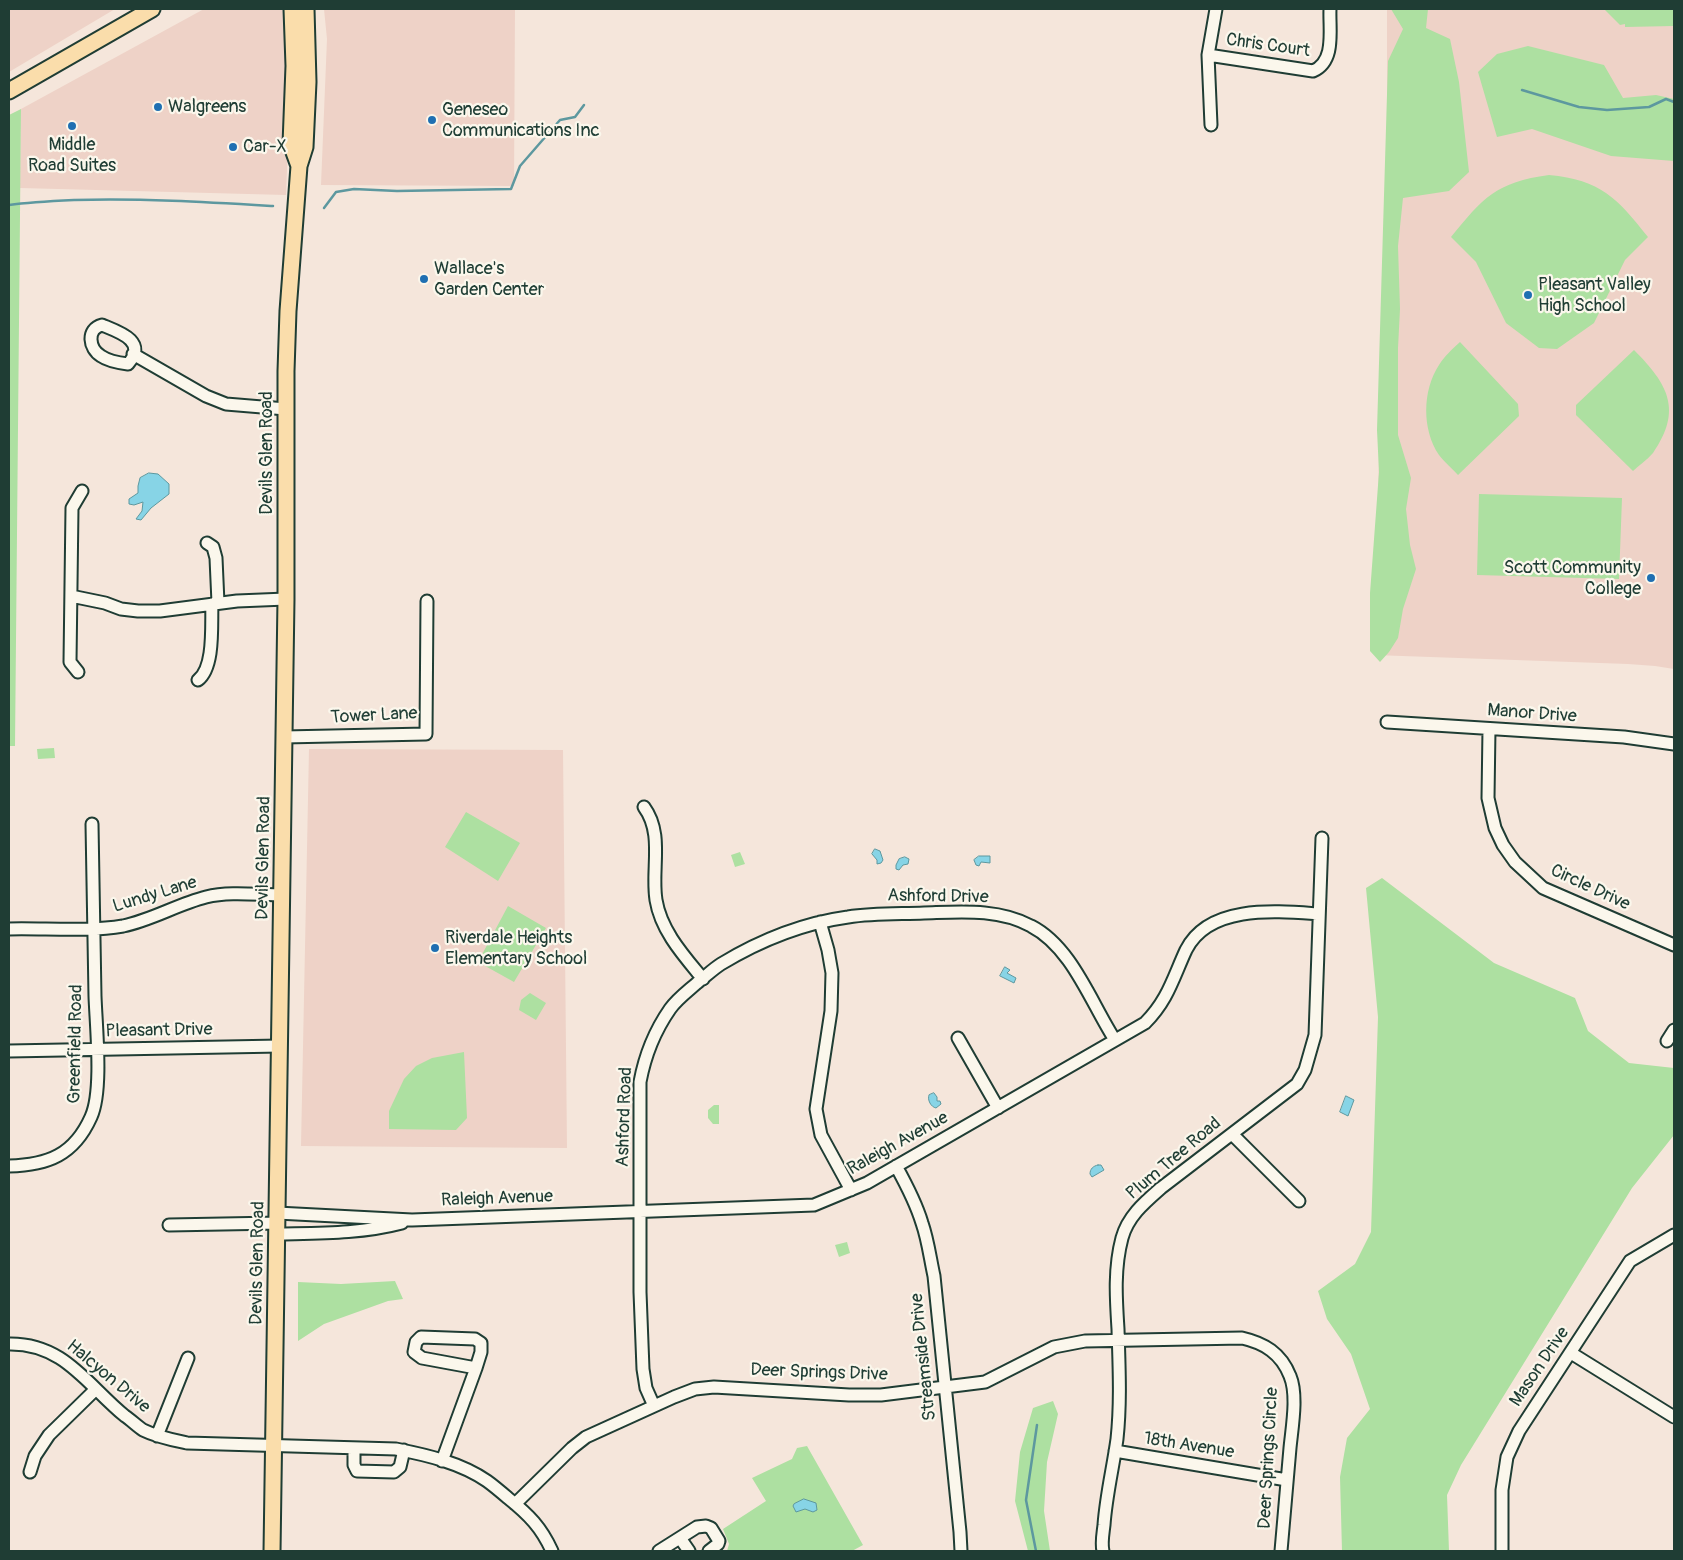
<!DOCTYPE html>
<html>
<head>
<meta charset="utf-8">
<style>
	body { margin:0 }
	#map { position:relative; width:1683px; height:1560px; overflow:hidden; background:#f5e6db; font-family:Pangolin,sans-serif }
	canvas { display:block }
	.frame { position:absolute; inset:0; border:10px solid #1f3d34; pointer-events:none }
</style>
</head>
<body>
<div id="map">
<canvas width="1683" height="1560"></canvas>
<div class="frame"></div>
</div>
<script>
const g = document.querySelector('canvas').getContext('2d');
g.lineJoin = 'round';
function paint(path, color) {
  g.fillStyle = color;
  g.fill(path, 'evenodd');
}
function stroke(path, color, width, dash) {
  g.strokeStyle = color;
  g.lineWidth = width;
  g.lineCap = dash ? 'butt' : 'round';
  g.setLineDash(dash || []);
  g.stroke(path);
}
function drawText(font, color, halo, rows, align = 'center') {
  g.font = font + ' Pangolin,sans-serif';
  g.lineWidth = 4.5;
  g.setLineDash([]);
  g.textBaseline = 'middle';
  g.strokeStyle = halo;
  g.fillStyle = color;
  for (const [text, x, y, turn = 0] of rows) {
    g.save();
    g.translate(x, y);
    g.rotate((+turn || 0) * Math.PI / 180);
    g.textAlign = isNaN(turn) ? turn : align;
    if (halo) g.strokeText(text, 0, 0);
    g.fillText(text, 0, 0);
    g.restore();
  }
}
const built = new Path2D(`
	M9,9H115L9,72Z
	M204,9H288L292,40L286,195L20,188L21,109Z
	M324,9H515L514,186L321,185L327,39Z
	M1387,9H1674V669L1655,666L1628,664L1374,655L1387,132Z
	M309,749L563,750L567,1148L301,1146Z`);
const green = new Path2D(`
	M1391,9H1428L1426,28L1450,39L1459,82L1469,172L1449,191L1403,198L1398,246L1400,309L1398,348V435L1411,478L1406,509L1410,545L1416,569L1403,609L1398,638L1389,652L1380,662L1370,651V593L1379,472L1377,430L1388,61L1403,29Z
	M1604,9H1674V26L1625,27V24L1620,25Z
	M1528,46L1604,65L1623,98L1656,95L1674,99V161L1611,156L1532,129L1497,137L1478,72L1497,54Z
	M21,109L15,746H9V115Z
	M1549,175C1601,180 1617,198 1648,237L1625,260L1594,323L1557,349L1539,348L1506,323L1476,262L1451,237C1483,198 1496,182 1549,175Z
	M1460,342L1518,404L1519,416L1458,475C1452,468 1444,462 1439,455C1422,430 1422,391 1439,365C1444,357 1452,349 1460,342Z
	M1634,350C1668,384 1683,410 1653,453C1647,460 1639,465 1633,471L1576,415V405Z
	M1479,494L1622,498L1619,579L1477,575Z
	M54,748L55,758L38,759L37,749Z
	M466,812L520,843L498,881L445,847Z
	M740,852L745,864L735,867L731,855Z
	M1382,878L1494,963L1575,998L1588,1031L1629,1063L1674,1068V1135L1632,1188L1461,1465L1447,1495L1449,1551H1342L1340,1477L1347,1438L1370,1409L1351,1354L1327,1319L1318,1291L1355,1264L1371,1232L1378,1017L1366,888Z
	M508,906L546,928L514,982L478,962Z
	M530,993L546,1003L536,1020L519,1010L521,1000Z
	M464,1052L467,1118L456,1130L389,1129V1111L404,1079L416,1066L432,1058Z
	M714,1105H719V1124H713L708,1118V1110Z
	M847,1242L850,1253L839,1257L835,1245Z
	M395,1281L403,1299L388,1301L324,1324L298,1341V1282L341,1284Z
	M1053,1401L1058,1414L1047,1462L1044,1511L1050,1551H1028L1015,1501L1020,1452L1033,1408Z
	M807,1446L863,1545L852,1551H727L729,1544L723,1529L766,1501L752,1478L792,1459L797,1448Z`);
const water = new Path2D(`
	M149,473L158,474L169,484V494L151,508L141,520L136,519L142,511L143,502L134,505L129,504V499L138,493V486L140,478Z
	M875,849L880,851L883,860L881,863L877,864V860L872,854Z
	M979,856H990V863L981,862L979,866L976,865L974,860Z
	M905,857L909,859L908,864L903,865L899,870L896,869V865L899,859Z
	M1005,967L1010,970L1007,973L1016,978L1014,983L1000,976Z
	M934,1093L937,1097V1101H940L941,1104L936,1108C931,1107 927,1100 929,1095Z
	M1346,1096L1354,1100L1348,1116L1340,1112Z
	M1098,1165H1101L1104,1170L1092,1177L1090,1174C1090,1169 1093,1166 1098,1165Z
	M804,1499L816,1503L817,1510L813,1512L805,1509L796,1512L793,1506L794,1504Z`);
const stream = new Path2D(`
	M1522,90L1579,107L1607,110L1649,107L1666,99L1674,102
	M9,205C30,202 52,201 74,200C140,198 206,202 273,206
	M324,208L336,192L354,189L397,191L511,189L520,166L560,120L575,117L584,105
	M1036,1551L1026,1500L1037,1425`);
const minor = new Path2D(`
	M1208,55L1313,71C1336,61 1329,30 1330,9
	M1211,125L1208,55L1216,9
	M102,325C119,332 148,341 128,364C120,363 108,361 101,356C89,349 86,329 102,325Z
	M133,354L206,396L226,404L286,409
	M207,543L213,547L216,558L218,603
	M71,596L105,603L121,609L138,611H160L237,601L286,599
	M78,672L70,662L72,508L82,491
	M198,680C215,667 211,624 212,604
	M1387,722L1624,737L1674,744
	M1489,729L1488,798L1495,828L1503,845L1515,862L1543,888L1674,945
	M284,737L426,734L427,601
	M644,807C664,834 651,869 656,900C661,931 684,956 703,979
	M820,922L828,950L832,973L831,1011L816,1109L821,1135L851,1190
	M9,929C44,928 88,932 123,926C152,920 178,904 206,897C230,891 258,895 282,895
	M958,1038L998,1108
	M1667,1041L1674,1030
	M9,1051L280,1046
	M1232,1134L1299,1201
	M9,1166C48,1165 74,1155 91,1117C103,1091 96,1026 95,996C94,938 93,881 92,824
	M896,1166C906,1184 916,1203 922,1223C928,1240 930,1258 934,1276L960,1532L961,1551
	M277,1213L412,1220L814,1205L867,1183L1145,1023C1168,1000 1173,978 1186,950C1209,904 1277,911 1319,914
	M169,1225L277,1223
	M277,1234C319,1233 360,1234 402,1223
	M9,1344C64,1343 87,1385 125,1416C131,1420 137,1426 143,1430C157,1437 173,1440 187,1443L396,1449C427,1455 461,1463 487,1481C494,1486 501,1492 508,1498C529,1515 541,1527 552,1551
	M1571,1353L1674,1417
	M654,1406L646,1388L643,1369L640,1292V1082C645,1055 654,1032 670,1009C677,999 688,991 697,983C705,977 713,969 721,964C759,941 804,923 848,917C873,913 898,914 924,913C959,912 998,908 1031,926C1072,947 1091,1003 1115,1040
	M157,1436L188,1358
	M354,1448V1465L357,1471L394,1472L400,1467L404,1450
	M1115,1451L1287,1480
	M442,1461L476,1368L481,1352V1343L475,1339L421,1337L416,1342L414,1352L422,1358L476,1368
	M30,1472L35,1456L49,1435L96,1389
	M515,1504L572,1448L586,1437L674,1397L695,1389L714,1387L849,1395H881L985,1382L1054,1347L1085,1341L1242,1338C1264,1343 1281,1353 1290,1376C1298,1395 1292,1427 1290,1448C1287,1482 1284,1517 1281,1551
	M680,1538L689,1551
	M659,1551L697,1527L706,1526L711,1528L719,1541L718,1544L709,1551
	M1103,1551C1101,1543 1103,1534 1104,1525C1106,1496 1113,1468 1117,1439C1121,1402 1119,1365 1118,1329C1116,1298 1114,1268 1122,1238C1128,1216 1145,1202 1161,1188L1297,1084L1305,1070L1315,1035L1322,838
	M1502,1551V1490L1507,1457L1519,1431L1630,1261L1674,1235`);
const major = new Path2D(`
	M292,9L294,66L291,144L299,166
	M9,91L152,9
	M272,1551L286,599V371L288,311L299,166L305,147L308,82L306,9`);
const markers = [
	[158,107,5,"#1f6fb2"],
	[432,120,5,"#1f6fb2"],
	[72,126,5,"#1f6fb2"],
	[233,147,5,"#1f6fb2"],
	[424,279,5,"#1f6fb2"],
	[1528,295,5,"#1f6fb2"],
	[1651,578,5,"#1f6fb2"],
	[435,948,5,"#1f6fb2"]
];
const streetNames = [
	["Chris Court",1268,46,8],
	["Devils Glen Road",267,453,-90],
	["Manor Drive",1532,714,4],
	["Tower Lane",374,716,-3],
	["Devils Glen Road",264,858,-89],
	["Circle Drive",1590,888,25],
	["Lundy Lane",155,895,-17],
	["Ashford Drive",938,897,1],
	["Pleasant Drive",159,1031,-1],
	["Greenfield Road",76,1044,-89],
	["Ashford Road",625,1117,-88],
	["Raleigh Avenue",898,1144,-29],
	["Plum Tree Road",1174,1159,-40],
	["Raleigh Avenue",497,1199,-2],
	["Devils Glen Road",258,1263,-89],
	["Streamside Drive",924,1357,-96],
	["Mason Drive",1540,1367,-56],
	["Deer Springs Drive",819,1373,2],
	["Halcyon Drive",108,1377,40],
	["18th Avenue",1189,1446,9],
	["Deer Springs Circle",1269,1458,-87]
];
const poiNames = [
	["Walgreens",168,107],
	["Geneseo",442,110],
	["Communications Inc",442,131],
	["Middle",72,145,"center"],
	["Road Suites",72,166,"center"],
	["Car-X",243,147],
	["Wallace's",434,269],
	["Garden Center",434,290],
	["Pleasant Valley",1538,285],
	["High School",1538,306],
	["Scott Community",1641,568,"right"],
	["College",1641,589,"right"],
	["Riverdale Heights",445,938],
	["Elementary School",445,959]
];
paint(built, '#eed2c7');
paint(green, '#ade0a1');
paint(water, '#87d4e6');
stroke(water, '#5d989f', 1);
stroke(stream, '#5d989f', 2.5);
stroke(minor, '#1f3d34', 15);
stroke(major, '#1f3d34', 19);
stroke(minor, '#fbf7ec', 11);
stroke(major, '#faddab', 15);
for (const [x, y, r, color] of markers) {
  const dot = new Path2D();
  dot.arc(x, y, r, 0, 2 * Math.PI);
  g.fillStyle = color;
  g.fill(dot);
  stroke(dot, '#fbf7ec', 2);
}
drawText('18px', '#1f3d34', '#fbf7ec', streetNames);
drawText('18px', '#1f3d34', '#fbf7ec', poiNames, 'left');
</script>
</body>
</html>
